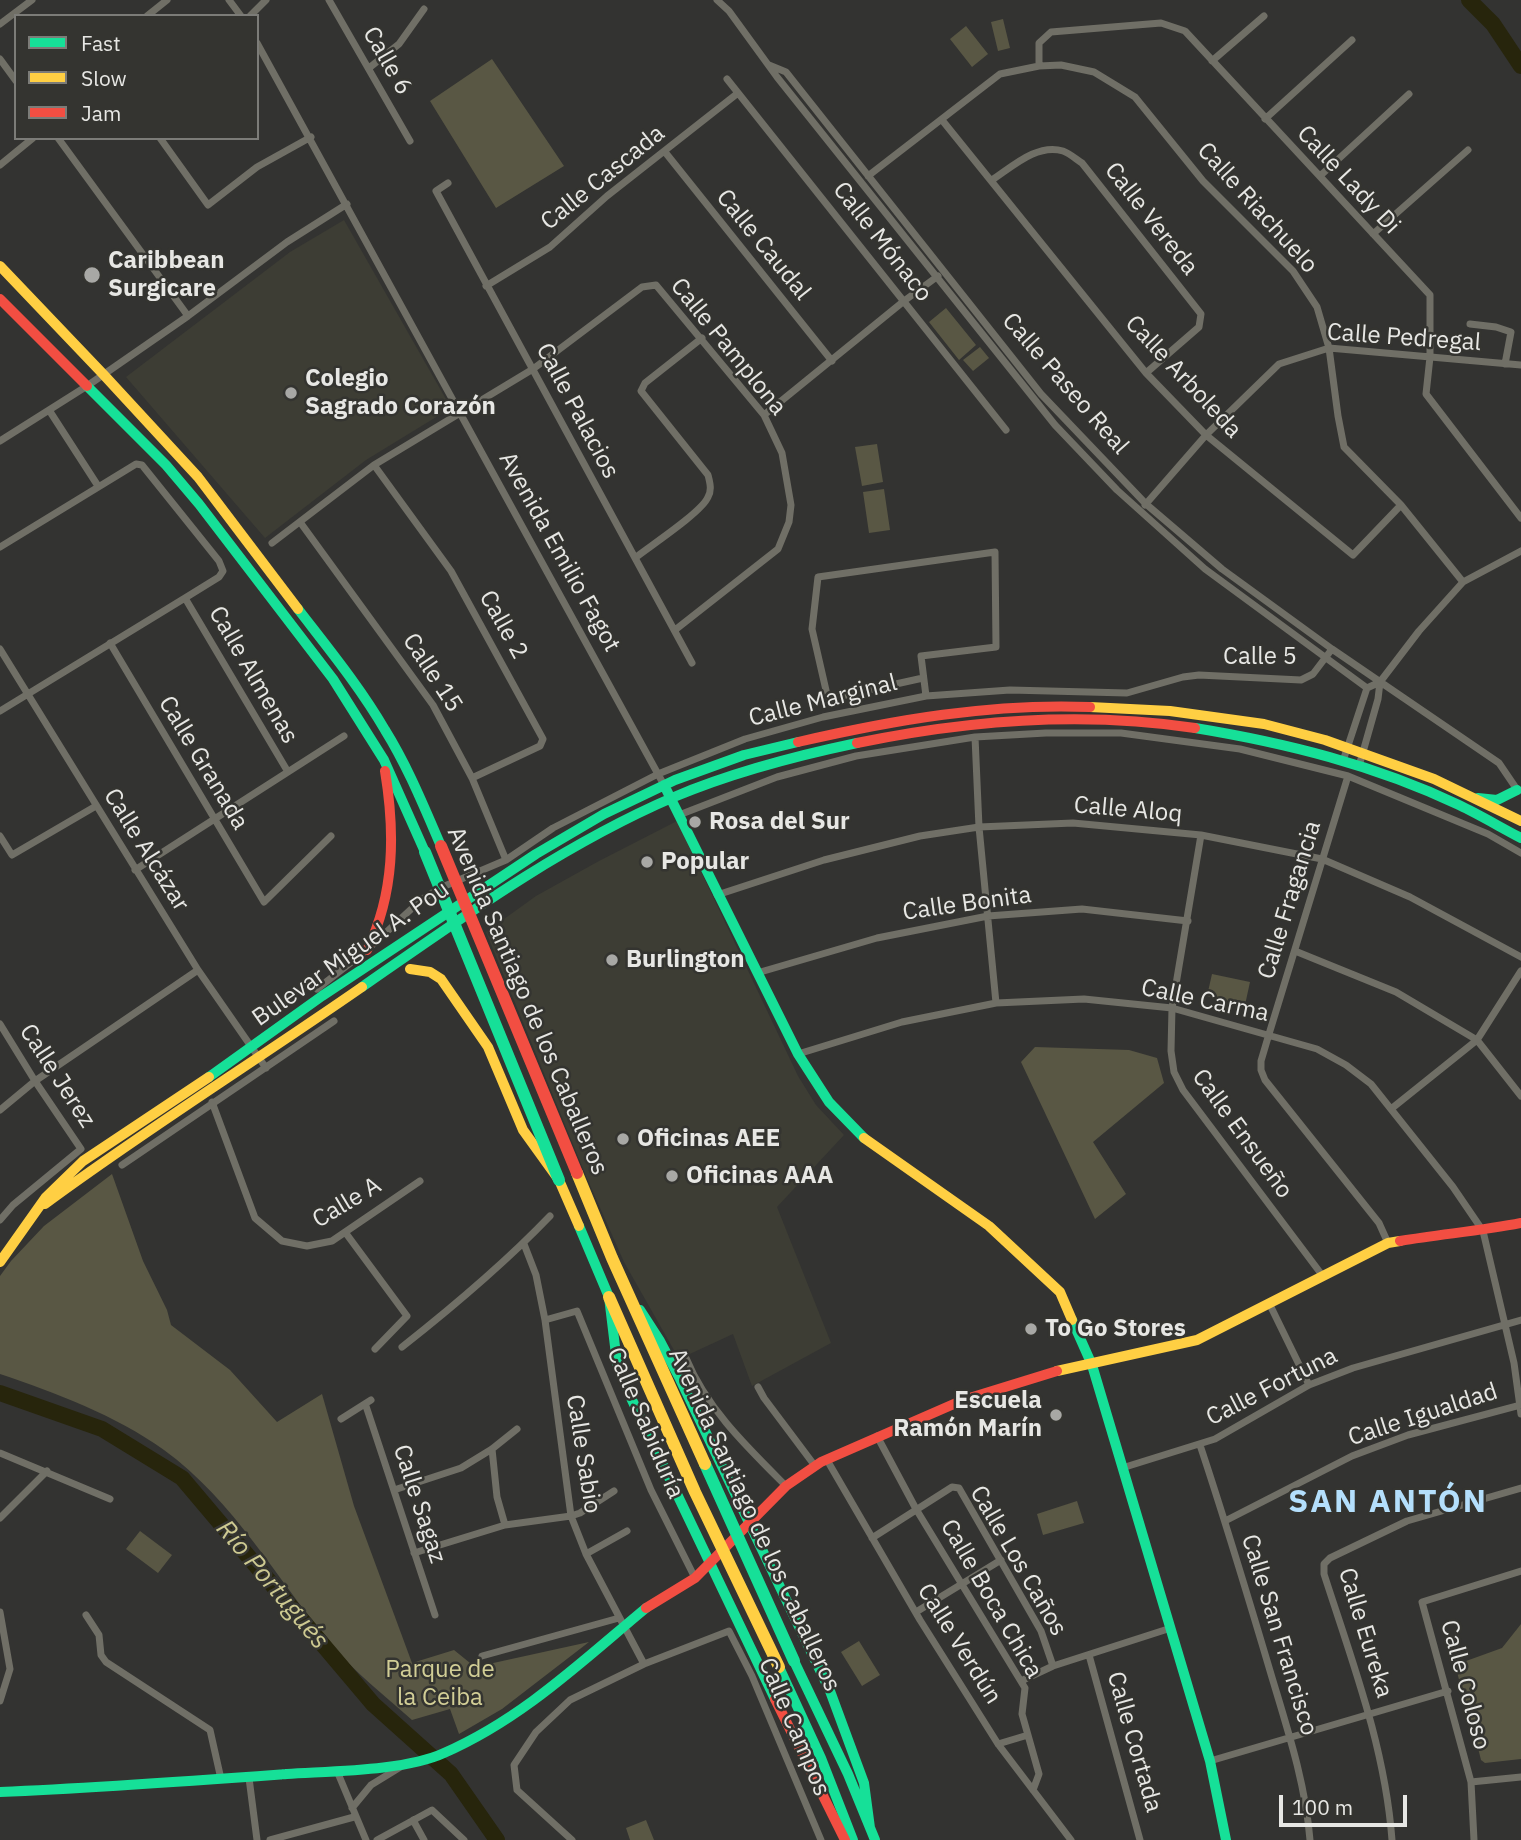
<!DOCTYPE html>
<html>
<head>
<meta charset="utf-8">
<style>
	body { margin:0 }
	#map { position:relative; width:1521px; height:1840px; overflow:hidden; background:#333331; font-family:"IBM Plex Sans",sans-serif }
	canvas { display:block }
	.legend { position:absolute; left:14px; top:14px; width:245px; height:126px; box-sizing:border-box; background:#343430; border:2px solid #7c7c78; margin:0; padding:9px 12px; list-style:none; font-size:21px; color:#e7e7e4 }
	.legend li { display:flex; align-items:center; gap:14px; height:35px }
	.legend b { width:35px; border:2px solid #7c7c78 }
	.scale { position:absolute; left:1279px; top:1795px; width:128px; height:32px; box-sizing:border-box; border:4px solid #e7e7e4; border-top:0; padding-left:9px; font-size:21px; line-height:24px; white-space:nowrap; color:#e7e7e4; -webkit-text-stroke:5px #343430; paint-order:stroke }
</style>
</head>
<body>
<div id="map">
<canvas width="1521" height="1840"></canvas>
<ul class="legend">
<li><b style="height:9px;background:#16e098"></b>Fast</li>
<li><b style="height:9px;background:#ffcf43"></b>Slow</li>
<li><b style="height:9px;background:#f24e42"></b>Jam</li>
</ul>
<div class="scale">100 m</div>
</div>
<script>
const g = document.querySelector('canvas').getContext('2d');
g.lineJoin = 'round';
function paint(path, color) {
  g.fillStyle = color;
  g.fill(path, 'evenodd');
}
function stroke(path, color, width, dash) {
  g.strokeStyle = color;
  g.lineWidth = width;
  g.lineCap = dash ? 'butt' : 'round';
  g.setLineDash(dash || []);
  g.stroke(path);
}
function drawText(font, color, halo, rows, align = 'center') {
  g.font = font + ' "IBM Plex Sans",sans-serif';
  g.lineWidth = 5;
  g.setLineDash([]);
  g.textBaseline = 'middle';
  g.strokeStyle = halo;
  g.fillStyle = color;
  for (const [text, x, y, turn = 0] of rows) {
    g.save();
    g.translate(x, y);
    g.rotate((+turn || 0) * Math.PI / 180);
    g.textAlign = isNaN(turn) ? turn : align;
    if (halo) g.strokeText(text, 0, 0);
    g.fillText(text, 0, 0);
    g.restore();
  }
}
const built = new Path2D(`
	M344,220L451,408L366,460L265,538L126,377L290,252Z
	M677,821L798,1076L816,1105L844,1135L777,1207L831,1343L752,1386L733,1334L679,1359L624,1262L586,1176L486,932L536,896L599,861Z`);
const green = new Path2D(`
	M1003,19L1010,48L998,51L991,22Z
	M966,26L988,54L972,67L950,39Z
	M492,59L564,166L496,208L430,101Z
	M946,308L976,345L959,360L929,322Z
	M980,347L989,358L973,371L963,360Z
	M877,444L883,482L862,486L855,447Z
	M884,489L890,530L869,533L863,492Z
	M1212,974L1250,982L1245,1005L1207,996Z
	M1035,1047L1129,1050L1157,1058L1164,1083L1093,1142L1126,1194L1095,1219L1021,1062Z
	M112,1174L143,1261L167,1310L171,1325L230,1370L277,1422L322,1394L354,1506L412,1663L454,1650L475,1667L589,1642L502,1709L459,1734L450,1709L412,1720C384,1695 354,1672 330,1643C276,1578 234,1501 164,1450C115,1415 56,1393 0,1374V1276L11,1261L44,1226Z
	M1077,1501L1084,1523L1043,1535L1037,1514Z
	M140,1531L172,1555L158,1573L126,1549Z
	M1521,1624V1759L1485,1763L1481,1760L1479,1752L1455,1665L1502,1648Z
	M859,1641L880,1675L862,1686L841,1652Z
	M646,1820L654,1840H630L626,1828Z`);
const river = new Path2D(`
	M1469,0L1493,24L1521,66
	M0,1393L102,1429L182,1478L373,1704L451,1774L497,1840`);
const street = new Path2D(`
	M229,0L241,16
	M329,0L410,141
	M717,0L729,11L777,77L1055,425L1117,490L1205,569L1367,688
	M147,16L167,0
	M250,16L266,0
	M0,24L32,0
	M257,43L664,785
	M0,59L16,81
	M1212,61L1264,16
	M769,65L786,72L1041,394L1146,504L1222,569L1332,649L1499,763L1518,791
	M1039,66V43L1051,32L1161,23L1185,31L1430,295V357L1426,394L1521,518
	M369,68L399,44L424,9
	M727,79L1006,430
	M1265,119L1352,40
	M942,120L1146,373L1206,435L1353,555L1401,505
	M58,138L188,316
	M160,138L208,205L257,167L311,137
	M665,152L832,361
	M0,165L33,138
	M868,176L1000,74L1039,66L1061,65L1094,72L1135,97L1203,181L1293,271L1317,307L1329,348L1338,416L1344,447L1401,505L1463,582
	M1320,176L1409,94
	M992,180C1012,167 1037,143 1063,151C1069,153 1076,159 1082,163L1201,314L1199,327L1146,373
	M448,183L436,191L692,663
	M1373,234L1468,150
	M486,286L550,247L607,196L738,93
	M1470,324L1496,327L1511,332L1505,364
	M49,410L98,486
	M764,415L904,301L938,276
	M0,441L87,386L188,316L287,242L347,204
	M374,465L451,571L543,739L540,746L472,778
	M1145,505L1206,435L1279,364L1329,348L1521,365
	M300,522L433,705L472,778L506,860
	M272,543L374,465L533,369L642,287L656,285L764,415L782,453L791,505L789,522L778,549L675,630
	M0,547L136,464L142,465L219,561L223,571L219,577L185,598L0,711
	M635,558C650,546 702,512 708,497C712,490 710,483 708,475L641,391L645,383L702,338
	M185,598L288,772
	M110,643L264,902L331,836
	M0,649L198,970L266,1068
	M923,678L828,699L812,629L818,577L995,552L996,647L921,656L926,696
	M975,737L979,827L996,1003
	M1343,761L1367,688L1380,682L1419,631L1463,582L1521,551
	M1359,766L1378,699L1380,682
	M1348,776L1269,1034L1261,1061V1070L1265,1080L1379,1223L1388,1243
	M679,815L777,777L856,756L975,737L1046,733H1121L1240,749L1348,776L1488,834L1521,853
	M1201,835L1172,1008L1171,1051L1174,1072L1183,1090L1322,1275
	M0,836L12,855L96,806
	M135,870L344,736
	M717,895L824,860L920,836L979,827L1073,823L1201,835L1322,859L1410,897L1521,957
	M1295,951L1396,992L1477,1040L1521,1096
	M757,973L877,938L988,916L1082,909L1188,921
	M317,989L367,950L421,900L440,888L506,860L553,828L658,774L745,739L823,717L926,696L1010,690L1127,693L1183,677L1199,675L1301,680L1313,674L1332,649
	M0,1024L35,1081L81,1149L13,1205L0,1220
	M798,1054L902,1022L996,1003L1084,999L1172,1008L1317,1049L1346,1065L1371,1084L1453,1187L1483,1231L1514,1363L1521,1414
	M212,1102L255,1218L282,1241L307,1246L332,1241L420,1181
	M1391,1109L1477,1040L1521,971
	M0,1110L35,1081L198,970
	M122,1165L334,1021
	M345,1232L407,1316L375,1349
	M524,1244L536,1275L545,1320L571,1516L586,1554L644,1664
	M1270,1305L1309,1385
	M545,1320L577,1311L651,1490L695,1578
	M402,1347C454,1306 504,1264 550,1216
	M686,1358C707,1409 747,1447 786,1486
	M758,1387L764,1398L815,1466
	M366,1406L435,1615
	M341,1419L371,1400
	M877,1436L916,1509L1025,1688L1022,1714L1039,1774L1033,1790
	M1200,1445C1224,1517 1246,1590 1268,1664C1285,1722 1305,1779 1310,1840
	M492,1449L497,1497L505,1525
	M0,1453L110,1499
	M827,1460L920,1620L998,1744L1071,1840
	M1122,1468L1215,1439L1309,1385L1353,1368L1521,1320
	M394,1490L461,1468L492,1449L517,1429
	M0,1518L47,1471
	M1225,1521L1352,1456L1408,1435L1521,1405
	M872,1538L952,1487L959,1488L1041,1631L1053,1666
	M414,1553L505,1525L571,1516L580,1513L614,1491
	M586,1554L627,1531
	M0,1612L10,1669L0,1701
	M916,1612L1001,1560
	M86,1615L99,1635L101,1655L106,1662L210,1730L221,1779
	M1089,1655L1140,1840
	M482,1656L619,1618
	M1021,1681L1053,1666L1171,1628
	M998,1744L1028,1735
	M1210,1761L1448,1691
	M337,1771L366,1840
	M249,1778L257,1840
	M1471,1782L1521,1777
	M352,1808L371,1785L402,1766
	M413,1820L424,1840
	M270,1840L354,1817
	M377,1840L432,1810L464,1840
	M572,1840L517,1790L514,1765L536,1732L570,1700L644,1664L729,1631L752,1676L821,1840
	M1392,1840C1385,1747 1352,1661 1324,1574V1564L1330,1558L1407,1521L1521,1488
	M1474,1840L1471,1782L1422,1602L1521,1571`);
const fast = new Path2D(`
	M87,386L166,465L199,504L333,679L384,760L425,852
	M298,609C328,648 360,687 385,730C408,767 424,807 441,846
	M1195,728C1286,743 1375,765 1459,805C1480,815 1500,827 1521,838
	M664,785L798,1054L829,1102L864,1138
	M1478,798L1497,800L1517,790
	M362,987C461,918 562,845 674,797C733,772 795,756 857,743
	M209,1077L322,996L536,854L604,814L675,780L744,755L798,742
	M579,1226L609,1297L617,1363L632,1400L775,1699
	M640,1310L660,1341L680,1379L830,1691L864,1783L870,1828
	M1072,1320L1092,1365L1210,1761L1226,1840
	M794,1661L848,1774L875,1840
	M779,1667L821,1758L853,1840
	M0,1792C96,1788 191,1781 287,1774C331,1771 405,1771 444,1753C522,1719 581,1662 646,1608`);
const slow = new Path2D(`
	M0,266L103,374
	M103,374L198,477L298,609
	M1090,707L1170,711L1264,724L1325,740L1434,779L1521,821
	M410,969L430,972L441,979L488,1047L523,1130L559,1180L579,1226
	M864,1138L989,1226L1060,1292L1072,1320
	M45,1204C148,1128 257,1060 362,987
	M0,1262L46,1197L83,1161L209,1077
	M1057,1371L1197,1340L1388,1243L1400,1241`);
const jam = new Path2D(`
	M0,299L87,386
	M798,742C894,720 991,703 1090,707
	M857,743C968,720 1083,711 1195,728
	M367,950C395,893 395,832 385,771
	M1400,1241C1441,1234 1481,1231 1521,1223
	M646,1608L695,1578L786,1486L821,1462L963,1400L1057,1371
	M775,1699L845,1840`);
const fastBridge = new Path2D(`
	M425,852L559,1180
	M705,1464L794,1661`);
const slowBridge = new Path2D(`
	M577,1173L612,1258L705,1464
	M609,1297L695,1492L779,1667`);
const jamBridge = new Path2D(`
	M441,846L577,1173`);
const markers = [
	[92,275,9,"#a8a8a5"],
	[291,393,7,"#a8a8a5"],
	[695,822,7,"#a8a8a5"],
	[647,862,7,"#a8a8a5"],
	[612,960,7,"#a8a8a5"],
	[623,1139,7,"#a8a8a5"],
	[672,1176,7,"#a8a8a5"],
	[1031,1329,7,"#a8a8a5"],
	[1056,1415,7,"#a8a8a5"]
];
const streetNames = [
	["Calle 6",387,61,60],
	["Calle Cascada",603,178,-39],
	["Calle Lady Di",1348,180,47],
	["Calle Riachuelo",1257,208,48],
	["Calle Vereda",1151,219,52],
	["Calle Mónaco",882,242,52],
	["Calle Caudal",763,245,51],
	["Calle Pedregal",1404,338,4],
	["Calle Pamplona",728,347,51],
	["Calle Arboleda",1183,377,47],
	["Calle Paseo Real",1065,384,49],
	["Calle Palacios",577,411,62],
	["Avenida Emilio Fagot",559,552,61],
	["Calle 2",503,625,61],
	["Calle 5",1260,657],
	["Calle 15",432,673,57],
	["Calle Almenas",253,675,60],
	["Calle Marginal",823,701,-14],
	["Calle Granada",203,763,59],
	["Calle Aloq",1128,810,5],
	["Calle Alcázar",146,850,58],
	["Calle Fragancia",1290,900,-73],
	["Calle Bonita",967,904,-8],
	["Bulevar Miguel A. Pou",351,954,-35],
	["Avenida Santiago de los Caballeros",527,1001,67],
	["Calle Carma",1205,1001,12],
	["Calle Jerez",57,1076,57],
	["Calle Ensueño",1242,1134,54],
	["Calle A",347,1203,-31],
	["Calle Fortuna",1272,1387,-27],
	["Calle Igualdad",1423,1415,-18],
	["Calle Sabiduría",645,1423,67],
	["Calle Sabio",583,1454,81],
	["Calle Sagaz",419,1504,72],
	["Avenida Santiago de los Caballeros",754,1520,65],
	["Calle Los Caños",1018,1561,60],
	["Calle Boca Chica",991,1599,60],
	["Calle Eureka",1365,1633,73],
	["Calle San Francisco",1279,1635,73],
	["Calle Verdún",959,1644,58],
	["Calle Coloso",1465,1685,75],
	["Calle Campos",794,1727,67],
	["Calle Cortada",1134,1742,74]
];
const poiNames = [
	["Caribbean",108,261],
	["Surgicare",108,289],
	["Colegio",305,379],
	["Sagrado Corazón",305,407],
	["Rosa del Sur",709,822],
	["Popular",661,862],
	["Burlington",626,960],
	["Oficinas AEE",637,1139],
	["Oficinas AAA",686,1176],
	["To Go Stores",1045,1329],
	["Escuela",1042,1401,"right"],
	["Ramón Marín",1042,1429,"right"]
];
const parkNames = [
	["Parque de",440,1670],
	["la Ceiba",440,1698]
];
const waterNames = [
	["Río Portugués",272,1585,50]
];
const districtNames = [
	["SAN ANTÓN",1388,1503]
];
paint(built, '#3d3d34');
paint(green, '#595744');
stroke(river, '#27250c', 16);
stroke(street, '#706f66', 7);
stroke(fast, '#16e098', 10);
stroke(slow, '#ffcf43', 10);
stroke(jam, '#f24e42', 10);
stroke(fastBridge, '#16e098', 12);
stroke(slowBridge, '#ffcf43', 12);
stroke(jamBridge, '#f24e42', 12);
for (const [x, y, r, color] of markers) {
  const dot = new Path2D();
  dot.arc(x, y, r, 0, 2 * Math.PI);
  g.fillStyle = color;
  g.fill(dot);
  stroke(dot, '#343430', 2.5);
}
drawText('24px', '#e7e7e4', '#343430', streetNames);
drawText('bold 24px', '#e7e7e4', '#343430', poiNames, 'left');
drawText('24px', '#d2ce96', '#343430', parkNames);
drawText('italic 26px', '#cdc991', '#343430', waterNames);
g.letterSpacing = '2px';
drawText('bold 32px', '#b4dffc', '#343430', districtNames);
g.letterSpacing = '0px';
</script>
</body>
</html>
